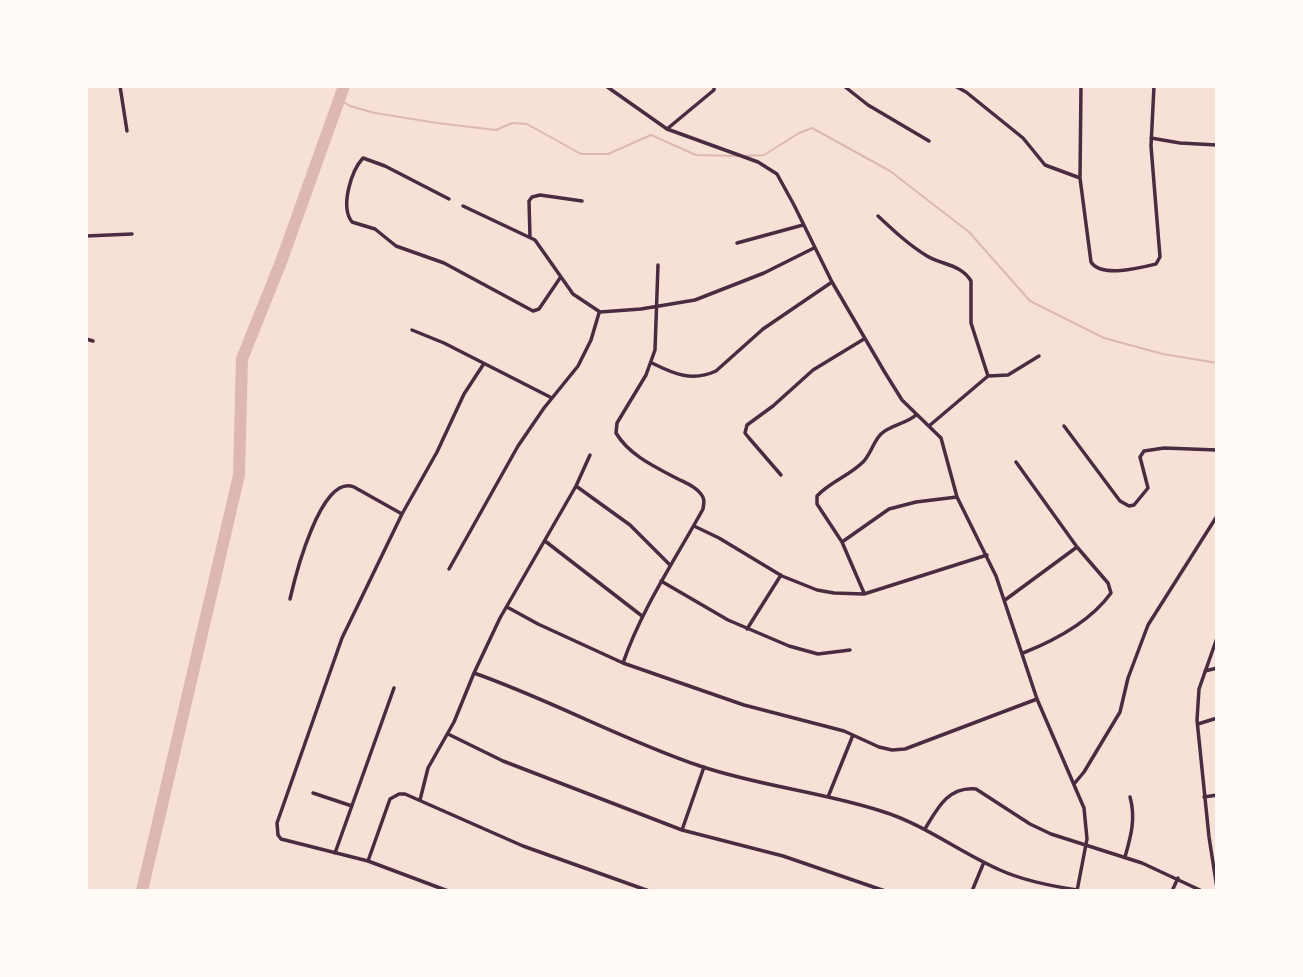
<!DOCTYPE html>
<html>
<head>
<meta charset="utf-8">
<style>
	body { margin:0 }
	#map { position:relative; width:1303px; height:977px; overflow:hidden; background:#f7e1d7; font-family:Barlow,sans-serif }
	canvas { display:block }
	.frame { position:absolute; inset:0; border:88px solid #fffaf5; pointer-events:none }
</style>
</head>
<body>
<div id="map">
<canvas width="1303" height="977"></canvas>
<div class="frame"></div>
</div>
<script>
const g = document.querySelector('canvas').getContext('2d');
g.lineJoin = 'round';
function stroke(path, color, width, dash) {
  g.strokeStyle = color;
  g.lineWidth = width;
  g.lineCap = dash ? 'butt' : 'round';
  g.setLineDash(dash || []);
  g.stroke(path);
}
const stream = new Path2D(`
	M340,100L350,106L375,113L437,123L496,130L512,123L527,124L581,154H608L651,135L696,155L738,156
	M743,156L764,155L799,133L812,128L890,171L969,232L1030,301L1104,338L1163,354L1217,363`);
const river = new Path2D(`
	M142,891L239,475L242,359L281,262L344,86`);
const minor = new Path2D(`
	M120,86L127,131
	M606,86L667,129L758,162L777,174L794,205L832,282L884,371L902,400L941,438L957,497L996,576L1037,699L1084,808L1087,839L1077,891
	M844,86L868,105L929,141
	M955,86L966,92L1023,138L1045,165L1080,178
	M1081,86L1080,178L1091,262C1101,278 1140,268 1156,264L1160,257L1151,146L1154,86
	M667,129L714,90V86
	M1151,138L1180,143L1217,145
	M449,199L385,166L363,158C351,171 340,207 352,222L375,229L396,246L444,263L533,311L539,309L560,278
	M463,206L535,240L573,294L600,312L641,309L695,300L764,273L814,248
	M878,216C894,231 909,245 927,256C942,265 961,264 971,281V323L988,376
	M86,236L132,234
	M530,237L529,201L532,197L540,195L582,201
	M737,243L803,225
	M412,330L444,343L552,398
	M86,339L93,341
	M652,363C674,374 692,382 716,371L763,329L832,282
	M929,426L988,376L1008,375L1039,356
	M1064,426L1120,501L1129,506L1134,505L1148,488L1140,457L1144,451L1164,448L1217,450
	M1016,462L1077,547L1108,583L1111,593C1090,622 1056,640 1023,653
	M781,475L749,438L745,433L747,425L773,406L813,370L864,339
	M576,486L630,525L670,565
	M694,526L719,538L782,576L817,590L834,593L864,594L987,555
	M545,541L642,616
	M842,542L889,509L916,502L957,497
	M449,569L518,446L544,408L578,366L591,340L599,313
	M661,581L728,620L789,646L818,654L850,650
	M864,593L842,542L817,504V496C830,482 849,476 863,462C871,454 873,442 881,434C890,425 906,424 916,415
	M290,599C295,577 321,473 354,487L402,514
	M1005,600L1077,547
	M507,607L538,624L623,663L744,705L844,731L879,747L892,750L905,749L1037,699
	M747,629L781,575
	M1217,638L1199,689L1197,720L1209,837L1217,888
	M623,663C642,608 675,560 703,509C704,503 705,499 701,494C695,486 686,483 678,479C655,467 629,455 616,433L617,423L646,375L655,350L658,265
	M1205,671L1217,668
	M474,673C551,700 623,740 700,766C759,786 822,792 881,811C924,824 959,852 1000,870C1024,881 1051,886 1077,890
	M1198,724L1217,718
	M448,734L503,761L682,830L783,856L885,891
	M1074,784L1084,772L1120,712L1128,678L1148,625L1217,516
	M313,793L352,806
	M828,797L853,735
	M1204,797L1217,795
	M420,800L428,768L454,722L474,673L500,618L576,486L590,455
	M925,829C937,809 948,786 976,789L1030,824L1051,834L1142,863L1202,891
	M682,830L704,767
	M335,853L394,688
	M1125,857C1131,836 1136,818 1130,797
	M368,861L390,799L399,794H405L523,846L649,891
	M448,891L368,861L281,839L278,835L277,823L342,638L402,514L437,452L464,394L483,365
	M972,891L984,862
	M1172,891L1178,878`);
stroke(stream, '#dcb8b0', 2);
stroke(river, '#dcb8b0', 12);
stroke(minor, '#4a2c40', 3.5);
</script>
</body>
</html>
